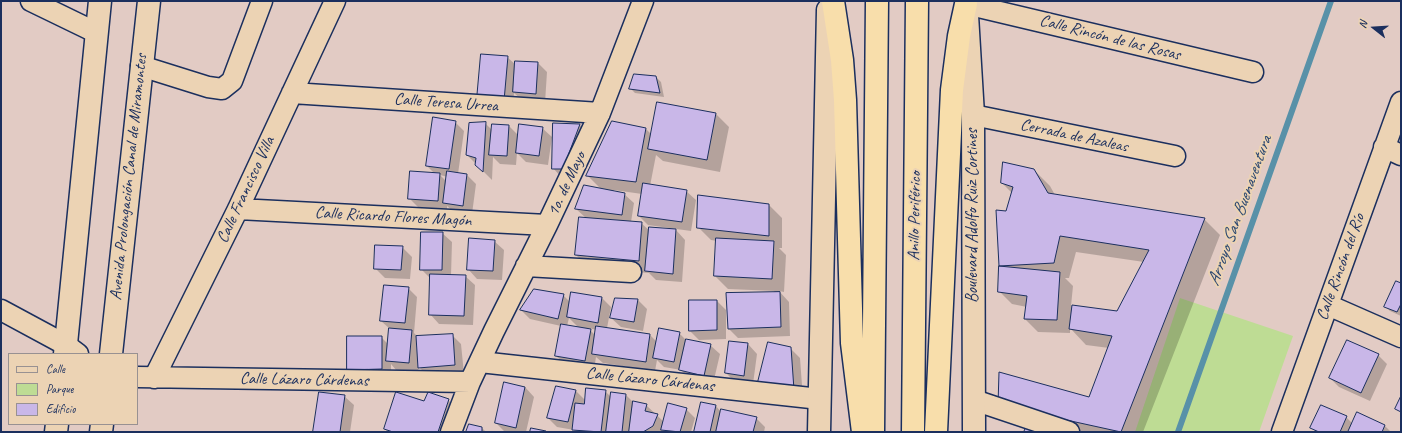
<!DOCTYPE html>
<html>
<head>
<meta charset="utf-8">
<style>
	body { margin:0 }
	#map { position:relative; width:1402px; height:433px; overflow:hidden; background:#e2cbc4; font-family:Caveat,sans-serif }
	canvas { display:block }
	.frame { position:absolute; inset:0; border:2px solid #1b2f5e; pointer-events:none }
	.legend { position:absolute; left:8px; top:353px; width:130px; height:72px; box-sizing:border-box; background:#ecd3b4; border:1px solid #989192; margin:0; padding:5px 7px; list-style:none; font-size:12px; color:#1b2f5e }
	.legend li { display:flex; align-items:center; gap:8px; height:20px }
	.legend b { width:20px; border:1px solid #989192 }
	.north { position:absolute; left:1354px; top:8px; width:40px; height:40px; -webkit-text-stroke:3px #ecd3b4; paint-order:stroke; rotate:287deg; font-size:11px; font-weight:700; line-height:16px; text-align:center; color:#1b2f5e }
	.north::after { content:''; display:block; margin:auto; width:14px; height:18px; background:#1b2f5e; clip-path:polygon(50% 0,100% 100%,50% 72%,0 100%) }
</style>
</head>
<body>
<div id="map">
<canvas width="1402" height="433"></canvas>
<div class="frame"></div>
<ul class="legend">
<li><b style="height:5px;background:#ecd3b4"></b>Calle</li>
<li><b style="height:11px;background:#bedc94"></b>Parque</li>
<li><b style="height:11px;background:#c9b7e8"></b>Edificio</li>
</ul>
<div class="north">N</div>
</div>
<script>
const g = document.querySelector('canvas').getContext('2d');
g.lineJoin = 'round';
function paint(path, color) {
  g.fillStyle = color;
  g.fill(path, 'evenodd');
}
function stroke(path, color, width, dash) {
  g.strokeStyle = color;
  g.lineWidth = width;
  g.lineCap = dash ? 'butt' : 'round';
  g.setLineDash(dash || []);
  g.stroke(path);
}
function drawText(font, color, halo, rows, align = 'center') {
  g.font = font + ' Caveat,sans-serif';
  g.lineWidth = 4;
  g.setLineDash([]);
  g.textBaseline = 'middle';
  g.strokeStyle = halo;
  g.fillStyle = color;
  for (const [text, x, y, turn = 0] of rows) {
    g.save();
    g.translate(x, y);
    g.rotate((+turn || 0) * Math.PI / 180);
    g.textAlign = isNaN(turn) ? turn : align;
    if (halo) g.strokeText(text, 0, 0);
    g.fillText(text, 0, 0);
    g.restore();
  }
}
const green = new Path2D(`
	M1180,298L1293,336L1259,432H1135Z`);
const shadow = new Path2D(`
	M507,57L516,65L538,63L547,72L545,103L523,101L514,93L513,110L488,108Z
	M656,77L661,82L664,97L635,93L630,88Z
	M658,103L716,114L729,127L720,172L663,161L656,155L650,186L686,191L696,200L691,231L648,225L639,216L642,194L614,190V192L624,194L634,203L631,222L641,223L650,231V228L676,230L685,240L682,282L656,280L649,273L589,268L576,255L586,218L576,209L601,189L587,175L646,129L652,135Z
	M455,122L464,131L458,174L467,175L476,184L472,214L454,212L447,206V209L419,208L409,198L435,174L427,166ZM440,175L448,177L447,182Z
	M485,123L492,130L509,126L519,136L542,128L552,137L548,165L526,162L517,153L516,165L500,164L493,157L492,180L467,155Z
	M554,124L580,125L589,134L562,178L553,168Z
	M1034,170L1050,186L1055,195L1204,219L1220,235L1143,432H1065L1000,373L1089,398L1109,348L1086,345L1070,328V333L1038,332L1025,319L1027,307L1012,304L999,291L1006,212L1012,193L1002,183ZM1076,252L1144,262L1117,312L1071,306L1073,286L1065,278H1069Z
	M769,205L782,218V248H779L786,255L784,292L779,291L789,302L790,336L738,338L729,329L775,291L728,289L715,276L717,241L711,240L698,227Z
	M442,233L452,242L451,276H465L475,285L473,325L439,324L430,314L431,279L421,269Z
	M494,241L504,250L502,280L477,279L468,269Z
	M402,247L412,257L410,279L385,278L375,268Z
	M1401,284V316L1390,311L1385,306Z
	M408,288L417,297L414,333L418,337L452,335L461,344L464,374L429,377L419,367L418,371L396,370L391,364V378L357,379L348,369L381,337L388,344L390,329L381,321Z
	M563,295L570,302L602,298L611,307L607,328L650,335L657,342L679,333L686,340L710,345L720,354L713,384L690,379L681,370L664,367L657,360L655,371L603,363L596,357L594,370L566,365L556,356L561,326L530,319L521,310ZM569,318L579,328L567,326ZM588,328L597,330L596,336Z
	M638,300L647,309L643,331L621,327L611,318Z
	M717,301L726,310V339L699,340L690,331Z
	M748,344L757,354L753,384L735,382L726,373Z
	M790,348L800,358L803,399L768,391Z
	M1378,355L1387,364L1370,401L1339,387L1330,378Z
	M505,383L525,387L534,397L526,432H505L496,423Z
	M576,391L586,401L605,391L611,397L612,393L626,395L633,402L646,405L664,422L686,409L695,418L691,432H576L574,430L557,427L548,418Z
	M344,396L354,405L350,432H314Z
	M448,400L461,413L455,432H388L385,429L425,402Z
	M701,403L716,406L721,412L756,418L765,427L764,432H695Z
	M1346,417L1353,424L1385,426L1391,432H1316L1312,428Z
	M482,428L486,432H467Z`);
const stream = new Path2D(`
	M1178,432L1331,1`);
const building = new Path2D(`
	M481,54L508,56L504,101L477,99Z
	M515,61L538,62L536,94L513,92Z
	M634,74L656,76L660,93L629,89Z
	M657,102L716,113L707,160L648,149Z
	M433,117L456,121L449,169L426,166Z
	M612,121L646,128L636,182L586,176Z
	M486,122L483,172L475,165L476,158L466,155L469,123Z
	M553,123L580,124L563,169H552Z
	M492,124L509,125L507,156L489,155Z
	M519,124L543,127L539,156L516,153Z
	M1003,162L1034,169L1048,193L1205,218L1121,432L998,405L999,372L1089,397L1112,336L1069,329L1072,305L1117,311L1149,250L1060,236L1054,263L999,266L996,210L1006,211L1013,187L1001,183Z
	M410,171L440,173L438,201L408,199Z
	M447,171L467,174L463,206L443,203Z
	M643,183L687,190L682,222L638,216Z
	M584,185L625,193L622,215L575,209Z
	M698,195L769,204V236L697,228Z
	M579,217L642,222L639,261L575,255Z
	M649,227L676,229L673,274L645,271Z
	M421,232H443L442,270H420Z
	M469,238L495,240L493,271L467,270Z
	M716,238L774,241L772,279L714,276Z
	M375,245L403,246L401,270L374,269Z
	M999,266L1060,272L1057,320L1024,319L1027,296L998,292Z
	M430,274L466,275L464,316L429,315Z
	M1396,281L1401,283V304L1397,312L1384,307Z
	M384,285L409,287L405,323L380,321Z
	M534,289L564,294L558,319L520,310Z
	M571,292L602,297L598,323L567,317Z
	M780,292L781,327L728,329L726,293Z
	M615,298L638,299L634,322L610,318Z
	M689,300H717V330L689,331Z
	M561,324L591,329L585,361L555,356Z
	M596,326L650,334L646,362L592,354Z
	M389,328L412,330L409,363L386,361Z
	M659,328L680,332L674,362L653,358Z
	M453,334L455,365L418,368L416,336Z
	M347,336H382V369L347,370Z
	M686,339L711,344L704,376L679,370Z
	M1347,340L1379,354L1361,393L1329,378Z
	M729,341L748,343L744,376L725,373Z
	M768,342L791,347L794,390L758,382Z
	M504,382L525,387L516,428L495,423Z
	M556,386L576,390L568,422L547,418Z
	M586,388L606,390L601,432L572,430L575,403L584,404Z
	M319,392L345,395L340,432H313Z
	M396,392L424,401L428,392L449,399L438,432H393L384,429Z
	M611,392L626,394L622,432H606Z
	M1401,396V412L1395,409Z
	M633,401L647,404L645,411L658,414L653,426L643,432H629Z
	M701,402L716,405L710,432H694Z
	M668,403L687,408L680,432L661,430Z
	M1321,405L1347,416L1340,432H1319L1310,428Z
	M721,409L757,417L753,432H716Z
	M1357,412L1385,425L1382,432H1348Z
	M469,424L482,427V432H466Z
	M1027,425L1045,432H1024Z
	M531,428L546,431V432H530Z`);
const minor = new Path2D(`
	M31,1L97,33
	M966,4L1253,72
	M141,66L208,87L222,89L232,81L262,1
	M292,93L600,113
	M973,115L1175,156
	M1384,147L1401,155
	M238,209L547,225
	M526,266L631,272
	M1328,305L1401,337
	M1,310L66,345L78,354
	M480,362L820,399
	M137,377L470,382
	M154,378L238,209L335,1
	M974,400L1069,432
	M451,432L470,382L494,331L547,225L600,113L643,1
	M1282,432L1401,102`);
const tertiary = new Path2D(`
	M65,354L100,1
	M111,354L149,1
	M56,432L57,424
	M101,432L102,424`);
const secondary = new Path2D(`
	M967,15L973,115L974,432
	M819,432L828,10`);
const motorway = new Path2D(`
	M833,1L842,60L845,100L852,343L863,432
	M873,432L877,1
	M913,432L917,1
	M936,432L952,90L959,36L966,4`);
const streetNames = [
	["Calle Rincón de las Rosas",1110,38,14],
	["Calle Teresa Urrea",446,103,4],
	["Cerrada de Azaleas",1074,136,12],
	["Avenida Prolongación Canal de Miramontes",129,177,-84],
	["1o. de Mayo",567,184,-65],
	["Calle Francisco Villa",246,190,-65],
	["Anillo Periférico",915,216,-89],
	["Boulevard Adolfo Ruiz Cortines",973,216,-90],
	["Calle Ricardo Flores Magón",393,217,3],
	["Calle Rincón del Río",1341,267,-70],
	["Calle Lázaro Cárdenas",304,380,1],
	["Calle Lázaro Cárdenas",650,380,6]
];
const waterNames = [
	["Arroyo San Buenaventura",1240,211,-70]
];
paint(green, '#bedc94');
paint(shadow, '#0003');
stroke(stream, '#5891a8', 6);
paint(building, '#c9b7e8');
stroke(building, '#1b2f5e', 1);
stroke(minor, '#1b2f5e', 23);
stroke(tertiary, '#1b2f5e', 25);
stroke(secondary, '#1b2f5e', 25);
stroke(motorway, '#1b2f5e', 25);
stroke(minor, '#ecd3b4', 20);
stroke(tertiary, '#ecd3b4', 22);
stroke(secondary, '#ecd3b4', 22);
stroke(motorway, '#f8deab', 22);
drawText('17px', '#1b2f5e', '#ecd3b4', streetNames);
drawText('italic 18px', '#2a4770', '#ecd3b4', waterNames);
</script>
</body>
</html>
